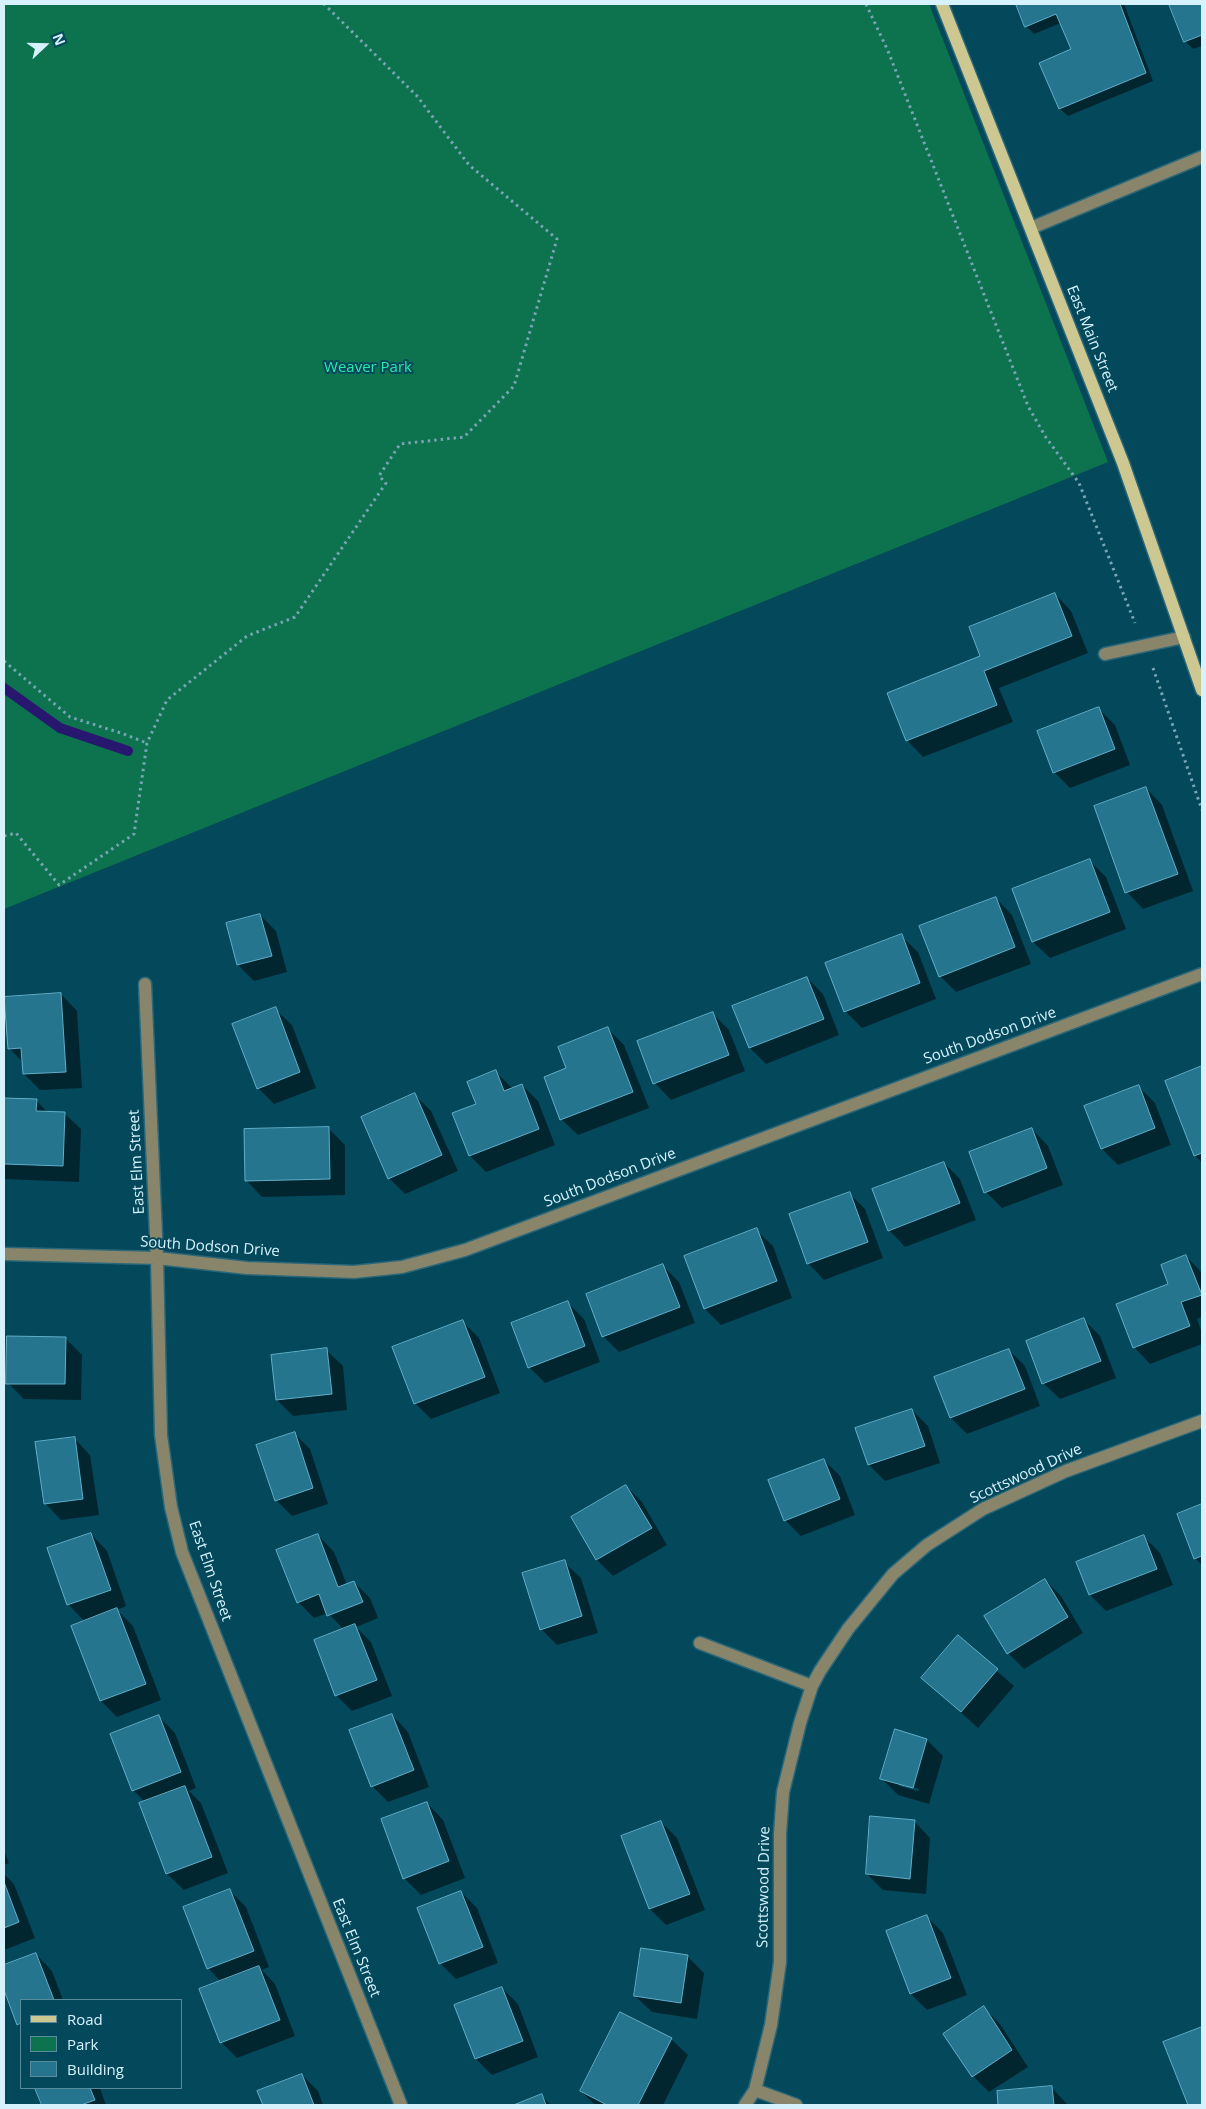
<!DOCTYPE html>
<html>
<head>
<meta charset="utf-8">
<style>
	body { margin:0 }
	#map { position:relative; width:1206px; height:2109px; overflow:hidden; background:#04485b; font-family:"Open Sans",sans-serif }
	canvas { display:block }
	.frame { position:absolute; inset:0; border:5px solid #d5f2fd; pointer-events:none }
	.legend { position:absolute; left:20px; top:1999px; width:162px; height:90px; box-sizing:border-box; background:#04485b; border:1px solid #588c9c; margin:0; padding:6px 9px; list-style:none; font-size:15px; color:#d5f2fd }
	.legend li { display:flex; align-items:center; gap:10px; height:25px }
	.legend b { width:25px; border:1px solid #588c9c }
	.north { position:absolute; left:20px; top:20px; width:50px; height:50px; -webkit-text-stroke:4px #04485b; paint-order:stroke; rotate:69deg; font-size:14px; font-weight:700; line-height:20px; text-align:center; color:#d5f2fd }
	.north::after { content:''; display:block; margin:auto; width:18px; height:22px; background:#d5f2fd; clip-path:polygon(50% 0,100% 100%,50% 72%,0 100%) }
</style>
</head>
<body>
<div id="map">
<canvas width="1206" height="2109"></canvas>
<div class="frame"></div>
<ul class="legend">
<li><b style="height:6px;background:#cdc791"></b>Road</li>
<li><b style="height:14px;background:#0d734f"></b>Park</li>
<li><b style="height:14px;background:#25758e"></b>Building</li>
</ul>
<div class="north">N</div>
</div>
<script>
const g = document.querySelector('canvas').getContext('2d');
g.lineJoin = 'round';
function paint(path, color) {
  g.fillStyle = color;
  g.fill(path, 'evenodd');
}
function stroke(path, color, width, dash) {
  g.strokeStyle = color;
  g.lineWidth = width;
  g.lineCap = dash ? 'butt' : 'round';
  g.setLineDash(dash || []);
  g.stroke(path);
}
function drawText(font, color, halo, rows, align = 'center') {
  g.font = font + ' "Open Sans",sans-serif';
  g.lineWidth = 4;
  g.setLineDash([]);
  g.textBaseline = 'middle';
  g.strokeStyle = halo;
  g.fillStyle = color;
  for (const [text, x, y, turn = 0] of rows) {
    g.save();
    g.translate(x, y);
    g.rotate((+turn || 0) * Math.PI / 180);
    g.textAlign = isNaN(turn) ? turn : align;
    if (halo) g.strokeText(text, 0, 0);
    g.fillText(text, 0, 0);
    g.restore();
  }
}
const green = new Path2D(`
	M4,4H929L1108,462L4,909Z`);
const shadow = new Path2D(`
	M1018,4H1124L1153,81L1068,116L1060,109L1041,64L1072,50L1061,23L1034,34L1026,26Z
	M1170,4H1202V46L1193,49L1185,41Z
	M1055,594L1071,611L1088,653L999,688L1013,722L923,757L907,740L981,657Z
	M1098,708L1115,725L1130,765L1070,788L1054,772Z
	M1146,788L1162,805L1193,891L1143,909L1127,892Z
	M1090,861L1106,877L1126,929L1050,958L1033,942L1014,890Z
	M996,898L1012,915L1031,964L956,992L940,976Z
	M260,915L276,931L287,972L254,981L238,965Z
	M901,936L918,952L936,999L862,1028L845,1011Z
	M807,978L823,994L839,1035L766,1064L750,1048Z
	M61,994L77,1011L82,1088L40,1090L24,1074L23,1062L9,1048Z
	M275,1009L292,1025L316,1088L274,1104L258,1088Z
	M712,1013L729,1030L745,1071L671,1100L655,1083Z
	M608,1029L624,1045L649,1108L578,1135L561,1119Z
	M1202,1068V1163L1195,1155L1166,1082Z
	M496,1072L513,1089L522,1085L538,1101L555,1145L486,1172L470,1156L477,1105Z
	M1139,1087L1155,1103L1171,1145L1118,1165L1102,1149Z
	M415,1095L431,1111L458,1171L405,1194L389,1178Z
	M4,1099L36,1100L48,1113H64L81,1129L79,1182L4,1179Z
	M329,1129L345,1145V1195L262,1197L246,1180Z
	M1032,1129L1048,1146L1063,1185L1002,1208L986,1192Z
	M944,1163L960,1179L976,1220L905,1247L889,1230Z
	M849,1193L865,1209L883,1258L824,1280L808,1263Z
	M756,1230L773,1246L792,1298L721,1325L705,1309L685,1257Z
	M1186,1256L1202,1273V1317L1197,1319L1202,1333V1344L1150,1364L1134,1347Z
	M663,1266L679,1282L695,1323L619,1352L603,1336Z
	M567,1302L584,1319L600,1362L545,1383L529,1367Z
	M1084,1320L1100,1336L1116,1378L1060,1399L1043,1383Z
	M463,1322L479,1338L500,1393L431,1419L415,1403Z
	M65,1338L82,1355L81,1400L24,1399L8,1383Z
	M326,1350L343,1366L347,1410L293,1416L277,1400Z
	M1009,1350L1025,1366L1040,1406L967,1434L951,1418Z
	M912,1410L928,1426L940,1463L885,1481L869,1465Z
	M294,1433L310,1449L328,1504L292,1516L276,1500Z
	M74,1438L90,1455L99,1515L61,1520L45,1503Z
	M824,1460L840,1476L855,1515L801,1536L785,1520Z
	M626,1486L642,1502L667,1545L613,1576L597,1560L572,1517Z
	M1202,1505V1565L1195,1558L1178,1514Z
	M91,1534L107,1551L126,1606L117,1610L133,1626L161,1700L117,1717L101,1701L73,1627L85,1622L68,1604Z
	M318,1535L334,1552L347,1585L354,1582L370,1598L378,1618L356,1627L371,1642L392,1696L352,1711L336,1695L344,1630L328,1613L314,1618L298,1602Z
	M1144,1537L1160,1553L1173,1585L1106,1611L1090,1595Z
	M564,1562L581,1578L598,1633L557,1645L541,1629Z
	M1045,1580L1061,1596L1083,1633L1024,1669L1008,1653Z
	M958,1637L1014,1686L978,1728L923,1678Z
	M392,1715L408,1732L429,1787L388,1802L372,1786Z
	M159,1717L175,1733L196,1788L189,1791L201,1803L228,1873L184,1890L167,1874L141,1804L145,1802L133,1790Z
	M896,1731L927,1740L943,1756L929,1804L898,1795L881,1778ZM899,1783L919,1789L918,1791L899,1786Z
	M427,1803L443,1820L465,1878L421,1895L404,1878Z
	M914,1821L930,1838L926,1894L883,1890L867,1874Z
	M661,1822L677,1838L705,1910L666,1925L650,1909L622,1837Z
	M4,1851L9,1863L4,1865Z
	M4,1874L14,1884L35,1938L4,1950Z
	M229,1890L246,1907L269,1967L262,1970L275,1984L295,2036L237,2058L221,2042V1982L208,1968Z
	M461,1892L477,1908L498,1963L456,1979L440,1963Z
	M927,1917L943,1933L967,1995L927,2010L911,1994Z
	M36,1954L52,1971L63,2000H21V2027L18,2024L4,1986V1967Z
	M687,1956L704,1973L697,2019L652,2012L635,1996Z
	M502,1988L518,2004L538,2057L492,2075L476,2059Z
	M984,2008L1000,2024L1028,2067L989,2092L973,2076Z
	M1202,2029V2105H1189L1165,2043Z
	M671,2039L688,2055L663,2105H595L581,2091Z
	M302,2075L318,2091L323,2105H264L259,2092Z
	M36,2088H100L106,2105H43Z
	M1052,2088L1068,2105H999L998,2092Z
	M542,2096L551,2105H517Z`);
const stream = new Path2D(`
	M4,688L60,728L128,751`);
const building = new Path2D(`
	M1016,4H1120L1146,73L1059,109L1039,63L1071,49L1056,14L1025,27Z
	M1169,4H1202V35L1184,42Z
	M1055,593L1072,636L984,671L997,705L906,741L887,693L980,656L969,627Z
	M1099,707L1115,749L1053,773L1037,731Z
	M1146,787L1178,874L1125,893L1094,806Z
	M1090,859L1110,912L1032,942L1012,889Z
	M996,897L1015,947L939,977L919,926Z
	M260,914L272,956L237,965L226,923Z
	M902,934L920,983L844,1012L825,963Z
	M807,977L824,1019L749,1048L732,1006Z
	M61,993L66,1072L23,1074L21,1048L8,1049L4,997Z
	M276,1007L300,1072L257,1089L232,1024Z
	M713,1012L729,1055L653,1084L637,1041Z
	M608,1027L633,1092L560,1120L544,1077L566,1068L558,1047Z
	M1202,1066V1153L1194,1156L1165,1081Z
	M496,1070L504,1091L522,1084L539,1129L469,1156L452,1113L476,1104L467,1082Z
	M1139,1085L1155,1128L1101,1149L1084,1106Z
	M415,1093L442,1155L388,1179L361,1117Z
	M4,1098L37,1099L36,1111L65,1112L63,1166L4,1164Z
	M329,1127L330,1179L245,1181L244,1129Z
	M1032,1128L1047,1168L984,1193L969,1152Z
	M944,1162L960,1203L888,1231L872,1189Z
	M850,1192L868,1242L807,1264L789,1214Z
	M757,1228L777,1281L704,1309L684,1256Z
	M1186,1255L1202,1295L1181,1302L1190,1326L1133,1348L1116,1304L1168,1284L1161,1265Z
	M663,1264L680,1307L602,1337L586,1294Z
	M568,1301L585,1346L528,1368L511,1323Z
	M1084,1318L1101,1361L1042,1384L1026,1341Z
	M463,1320L485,1377L414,1404L392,1347Z
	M7,1336L66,1337L65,1384H6Z
	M327,1348L332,1394L276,1400L271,1355Z
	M1009,1349L1025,1389L950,1418L934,1377Z
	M912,1409L925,1446L868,1465L855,1428Z
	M295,1432L313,1488L275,1501L256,1445Z
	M75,1437L83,1499L44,1504L35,1442Z
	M824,1459L840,1499L784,1521L768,1480Z
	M626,1485L652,1528L596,1560L571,1517Z
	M1202,1504V1556L1194,1559L1177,1514Z
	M91,1533L111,1590L67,1605L47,1548Z
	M318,1534L338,1587L354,1581L363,1602L327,1616L319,1594L297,1603L276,1550Z
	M1144,1535L1157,1569L1089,1595L1076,1562Z
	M565,1560L582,1616L540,1630L522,1573Z
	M1045,1579L1068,1617L1007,1654L984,1616Z
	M117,1608L146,1684L100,1701L71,1626Z
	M355,1624L377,1680L335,1696L314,1640Z
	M958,1635L998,1669L961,1712L921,1678Z
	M392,1714L414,1770L371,1787L349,1730Z
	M159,1715L181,1772L132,1791L110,1734Z
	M895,1729L927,1739L913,1788L880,1779Z
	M185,1786L212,1857L166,1874L139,1803Z
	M427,1802L449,1861L403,1879L381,1819Z
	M870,1816L915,1820L910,1879L866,1874Z
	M661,1821L690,1894L649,1909L621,1836Z
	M4,1882L19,1922L4,1928Z
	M230,1889L254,1951L207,1969L183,1907Z
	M461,1891L483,1947L439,1964L417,1908Z
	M927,1915L951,1978L910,1994L886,1931Z
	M641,1948L688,1955L681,2003L634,1996Z
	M36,1953L54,2000H21V2023L17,2025L4,1990V1965Z
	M259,1966L280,2020L220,2043L199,1989Z
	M502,1987L523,2041L475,2059L454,2005Z
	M984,2006L1012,2050L972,2077L943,2034Z
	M620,2012L672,2038L638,2105H607L580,2091Z
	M1202,2027V2105H1188L1163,2042Z
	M302,2074L314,2105H263L257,2091Z
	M1052,2086L1054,2105H998L997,2091Z
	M35,2088H90L95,2100L81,2105H42Z
	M542,2094L546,2105H514Z`);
const path = new Path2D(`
	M866,4L888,51L1028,406L1045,436L1079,483L1135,623
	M4,661L70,717L121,733L147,743
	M1153,668L1202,810
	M4,836L16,833L59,885L134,834L147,743L167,700L247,636L295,617L386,483L379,476L400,444L464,437L514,386L557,239L469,165L417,96L324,4`);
const minor = new Path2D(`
	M1031,228L1202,157
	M1105,654L1184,637
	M145,984L157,1258L161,1435L171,1507L182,1552L401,2105
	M4,1254L157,1258L247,1268L354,1272L402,1267L465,1250L1202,974
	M700,1643L812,1686
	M755,2090L796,2105
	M745,2105L755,2090L771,2025L780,1962V1834L783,1792L800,1723L812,1686L820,1671L848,1629L893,1574L927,1545L983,1509L1066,1471L1202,1421`);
const major = new Path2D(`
	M942,4L1123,463L1202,690`);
const streetNames = [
	["East Main Street",1092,339,68],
	["South Dodson Drive",990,1036,-20],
	["East Elm Street",137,1162,-93],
	["South Dodson Drive",610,1178,-21],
	["South Dodson Drive",210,1247,4],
	["Scottswood Drive",1026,1474,-25],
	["East Elm Street",210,1571,71],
	["Scottswood Drive",764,1887,-89],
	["East Elm Street",356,1948,68]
];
const parkNames = [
	["Weaver Park",368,368]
];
paint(green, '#0d734f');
paint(shadow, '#0007');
stroke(stream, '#28176e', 10);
paint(building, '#25758e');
stroke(building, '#61aec8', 1);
stroke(minor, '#2a6778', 15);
stroke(major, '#2a6778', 15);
stroke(path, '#76a5b3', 3, [2.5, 4]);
stroke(minor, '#88856b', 12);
stroke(major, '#cdc791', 12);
drawText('15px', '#d5f2fd', '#04485b', streetNames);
drawText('15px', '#2ee8a5', '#04485b', parkNames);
</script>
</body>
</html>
